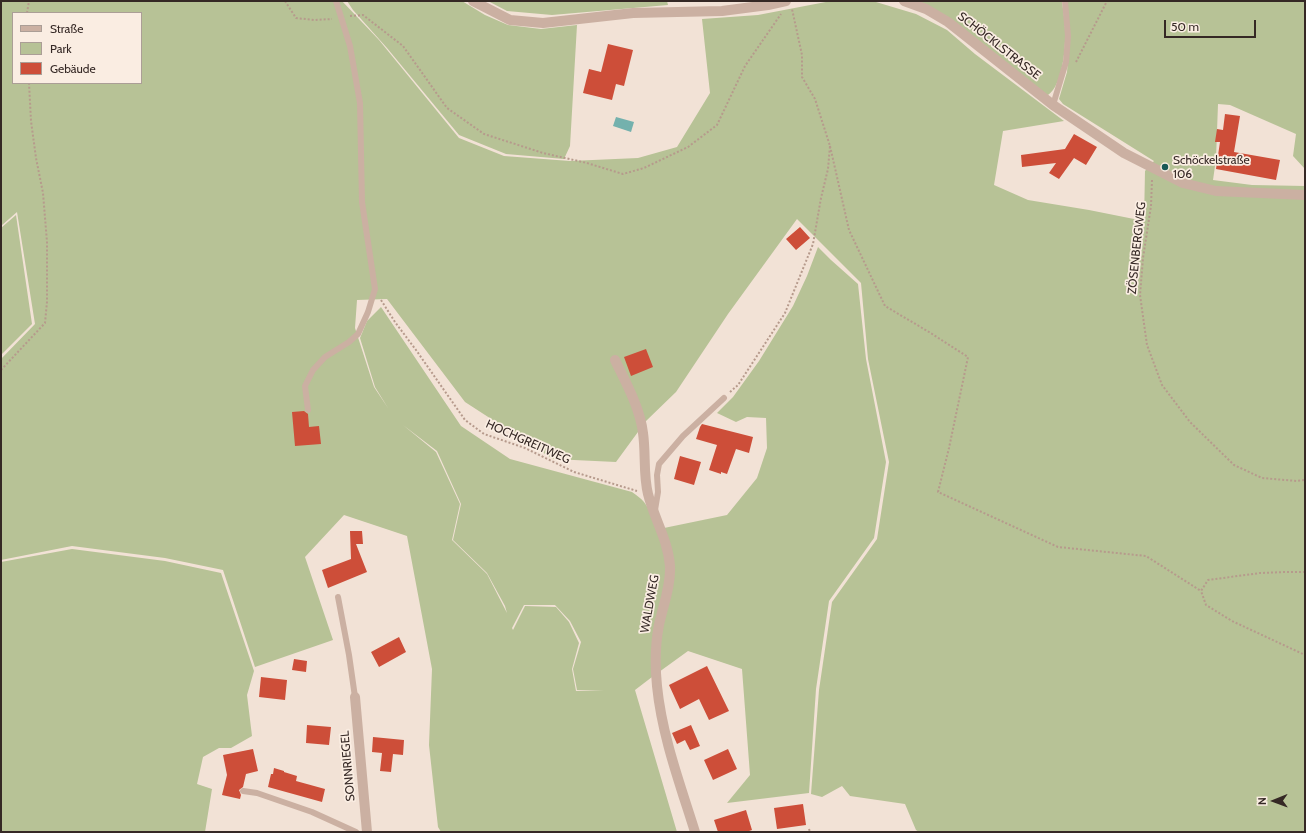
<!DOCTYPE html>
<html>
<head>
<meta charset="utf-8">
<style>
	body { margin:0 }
	#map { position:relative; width:1306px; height:833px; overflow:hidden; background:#f2e2d6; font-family:Cabin,sans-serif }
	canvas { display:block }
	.frame { position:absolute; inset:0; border:2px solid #352825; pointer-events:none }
	.legend { position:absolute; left:12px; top:12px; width:130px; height:72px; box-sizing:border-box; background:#faede2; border:1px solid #ab9e96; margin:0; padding:5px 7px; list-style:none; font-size:12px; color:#352825 }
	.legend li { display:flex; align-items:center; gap:8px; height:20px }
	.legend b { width:20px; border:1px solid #ab9e96 }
	.north { position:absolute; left:1254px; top:781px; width:40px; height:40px; -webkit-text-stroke:3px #faede2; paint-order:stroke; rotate:269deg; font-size:11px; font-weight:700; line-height:16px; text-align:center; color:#352825 }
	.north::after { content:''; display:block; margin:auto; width:14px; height:18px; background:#352825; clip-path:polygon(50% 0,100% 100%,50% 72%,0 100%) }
	.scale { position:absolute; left:1164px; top:20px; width:92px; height:18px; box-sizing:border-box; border:2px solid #352825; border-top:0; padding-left:5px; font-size:12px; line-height:14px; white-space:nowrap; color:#352825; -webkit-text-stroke:3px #faede2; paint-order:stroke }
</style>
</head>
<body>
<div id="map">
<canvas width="1306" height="833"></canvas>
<div class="frame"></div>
<ul class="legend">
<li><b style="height:5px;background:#cbb0a2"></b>Straße</li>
<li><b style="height:11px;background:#b7c296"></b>Park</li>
<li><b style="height:11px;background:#cd4e39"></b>Gebäude</li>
</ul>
<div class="north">N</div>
<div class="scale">50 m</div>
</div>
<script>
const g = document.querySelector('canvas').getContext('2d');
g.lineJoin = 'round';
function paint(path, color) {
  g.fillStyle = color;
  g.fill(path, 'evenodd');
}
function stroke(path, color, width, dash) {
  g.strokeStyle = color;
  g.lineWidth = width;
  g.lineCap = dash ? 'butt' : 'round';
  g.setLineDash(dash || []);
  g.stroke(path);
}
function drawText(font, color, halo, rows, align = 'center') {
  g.font = font + ' Cabin,sans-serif';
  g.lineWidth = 3.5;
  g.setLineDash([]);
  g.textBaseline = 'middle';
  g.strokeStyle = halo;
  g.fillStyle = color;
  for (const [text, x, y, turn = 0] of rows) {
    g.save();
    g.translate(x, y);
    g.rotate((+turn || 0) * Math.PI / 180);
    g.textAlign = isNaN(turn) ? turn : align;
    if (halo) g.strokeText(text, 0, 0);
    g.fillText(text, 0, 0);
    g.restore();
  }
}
const green = new Path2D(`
	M1,1H342L379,40L459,138L504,156L570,161L638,158L677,147L710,93L702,19L758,15L831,1L876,2L916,14L947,30L975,54L1064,121L1003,131L994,185L1028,200L1089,210L1144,221L1145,171L1154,161L1063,104L1059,99L1067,72L1070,36L1067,1H1305V169L1293,156L1296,134L1230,105L1218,104L1216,159L1213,180L1252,185L1305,186V832H919L916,830L905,804L850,796L842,786L822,797L811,794L819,690L832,602L877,539L889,462L868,359L861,283L797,219L728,314L676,392L646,421L616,462L553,459L465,402L387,299L357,300L355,328L374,387L388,408L375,387L360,338L367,321L381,307L461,426L510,459L632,492C636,495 641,498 644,502C658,520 663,546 667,568L652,677L635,690L677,832H441L438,827L429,745L432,669L407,536L344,515L305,557L333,640L255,667L223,570L165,558L72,546L1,560V359L35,324L17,212L1,226ZM13,13H141V83H13ZM403,425L437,451L461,504L453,540L487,573L505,606L507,613L487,574L452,540L460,504L436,452ZM524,605H555L570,621L581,642L573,669L577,690H604L576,691L572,669L579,643L569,622L556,607L525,606L513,630L512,628Z
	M347,1H462L485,15L508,25L541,29L577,25L570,146L564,159L506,154L459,135L387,48L353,10Z
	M488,1H667L668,5L552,15L507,11Z
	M915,1H1062C1063,10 1065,20 1065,29C1066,46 1063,85 1048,95L1044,94Z
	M16,215L32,324L1,355V228Z
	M818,247L831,260L858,284L866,359L886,462L874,538L829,601L816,689L809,793L727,803L750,775L742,669L688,651L659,672L660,636L671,586L664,528L727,515L757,478L767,448L766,418L747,417L736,422L717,413L733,397L759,361L793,306L807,276Z
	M72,549L165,561L221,573L254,671L247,695L252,736L231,748H219L203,757L197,784L212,789L205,832H1V562Z`);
const water = new Path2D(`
	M616,117L634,122L631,132L613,126Z`);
const building = new Path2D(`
	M608,44L633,50L624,86L616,84L612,100L583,93L589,69L601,72Z
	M1225,114L1240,116L1234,152L1280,160L1276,180L1216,169L1220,142H1215L1217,129L1223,130Z
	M1074,134L1097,147L1086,165L1074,158L1059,179L1049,173L1056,163L1022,167L1021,155L1065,149Z
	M800,227L810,238L796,250L786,239Z
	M646,349L653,367L631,376L624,357Z
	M304,411L308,414L309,427L319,426L321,444L295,446L292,412Z
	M702,424L753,437L749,453L736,449L727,474L721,472V474L709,470L717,445L696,439L700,427Z
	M680,456L701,462L694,485L674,479Z
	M350,531H362L363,544H356L367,572L328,588L322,570L351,559Z
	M399,637L406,652L379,667L371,652Z
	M294,659L307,661L306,672L292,670Z
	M707,666L729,711L709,720L699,699L680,709L669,685Z
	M261,677L287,680L285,700L259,697Z
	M307,725L331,727L329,745L306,743Z
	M691,725L700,746L690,750L685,740L677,744L672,733Z
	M373,737L404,740L403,755L393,754L391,772L380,771L382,753L372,752Z
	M253,749L258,771L246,774L243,787L239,790L241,795L240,799L222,795L227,775L223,755Z
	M728,749L737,769L713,780L704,760Z
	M274,768L284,771V772L297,776L296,781L325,789L322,802L268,787L271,774H273Z
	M803,804L806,825L777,829L774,808Z
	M746,810L752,830L746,832H718L714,820Z`);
const path = new Path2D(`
	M285,1L296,18L314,20L332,19
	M27,13L29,1
	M350,16L363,15L403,46L447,108L484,134L543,153L587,163L623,174L644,168L688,147L717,125L745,66L781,14
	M1076,62L1107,1
	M830,146L849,230L885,306L929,332L968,357L949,448L938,492L1058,547L1146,556L1201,591
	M1152,180L1151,206L1143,258L1140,295L1147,345L1162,385L1190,422L1234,465L1262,478L1297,481L1305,480
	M381,300L395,322L416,350L465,420L484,434L525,448L574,472L637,491
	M1,370L45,323L47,302V242L43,193L36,158L31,121L29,83
	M730,392L738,385L785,313L813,244L821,198L828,169L830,146L815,99L802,77V55L792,9
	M1305,572H1285L1260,573L1208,580L1201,591L1206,605L1232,621L1305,655
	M809,829L810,832`);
const service = new Path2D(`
	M1053,105L1066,62L1068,36L1065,1
	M308,410L305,386L313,370L325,357L349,342L358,334L368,312L375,289L362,202L360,103L350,46L336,1
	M655,510L658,492L657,475L659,464L683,436L724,398
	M338,597L349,655L355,697
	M243,791L257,793L312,812L356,832`);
const minor = new Path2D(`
	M473,1L510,20L543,23L633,13L722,11L768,5L786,1
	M904,1L926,9L948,22L1053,105L1124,153L1183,183L1216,191L1305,195
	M615,360C626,383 640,408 643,433C646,453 643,474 648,494C654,518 668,540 670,566C671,586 663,606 659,625C655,645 655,666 657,686C662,736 680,784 695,832
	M355,697L367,832`);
const markers = [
	[1165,167,4,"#185856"]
];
const streetNames = [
	["SCHÖCKLSTRASSE",999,46,38],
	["ZÖSENBERGWEG",1137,248,-84],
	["HOCHGREITWEG",528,442,24],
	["WALDWEG",650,604,-80],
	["SONNRIEGEL",348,766,-95]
];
const poiNames = [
	["Schöckelstraße",1173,160],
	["106",1173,174]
];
paint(green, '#b7c296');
paint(water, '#74b1ad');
paint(building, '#cd4e39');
stroke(path, '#b69a8c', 2, [2, 2]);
stroke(service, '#cbb0a2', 6);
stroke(minor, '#cbb0a2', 10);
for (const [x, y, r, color] of markers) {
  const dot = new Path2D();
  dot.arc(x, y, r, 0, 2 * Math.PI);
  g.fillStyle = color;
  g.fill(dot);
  stroke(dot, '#faede2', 1.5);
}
drawText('12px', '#352825', '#faede2', streetNames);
drawText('12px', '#352825', '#faede2', poiNames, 'left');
</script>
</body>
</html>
